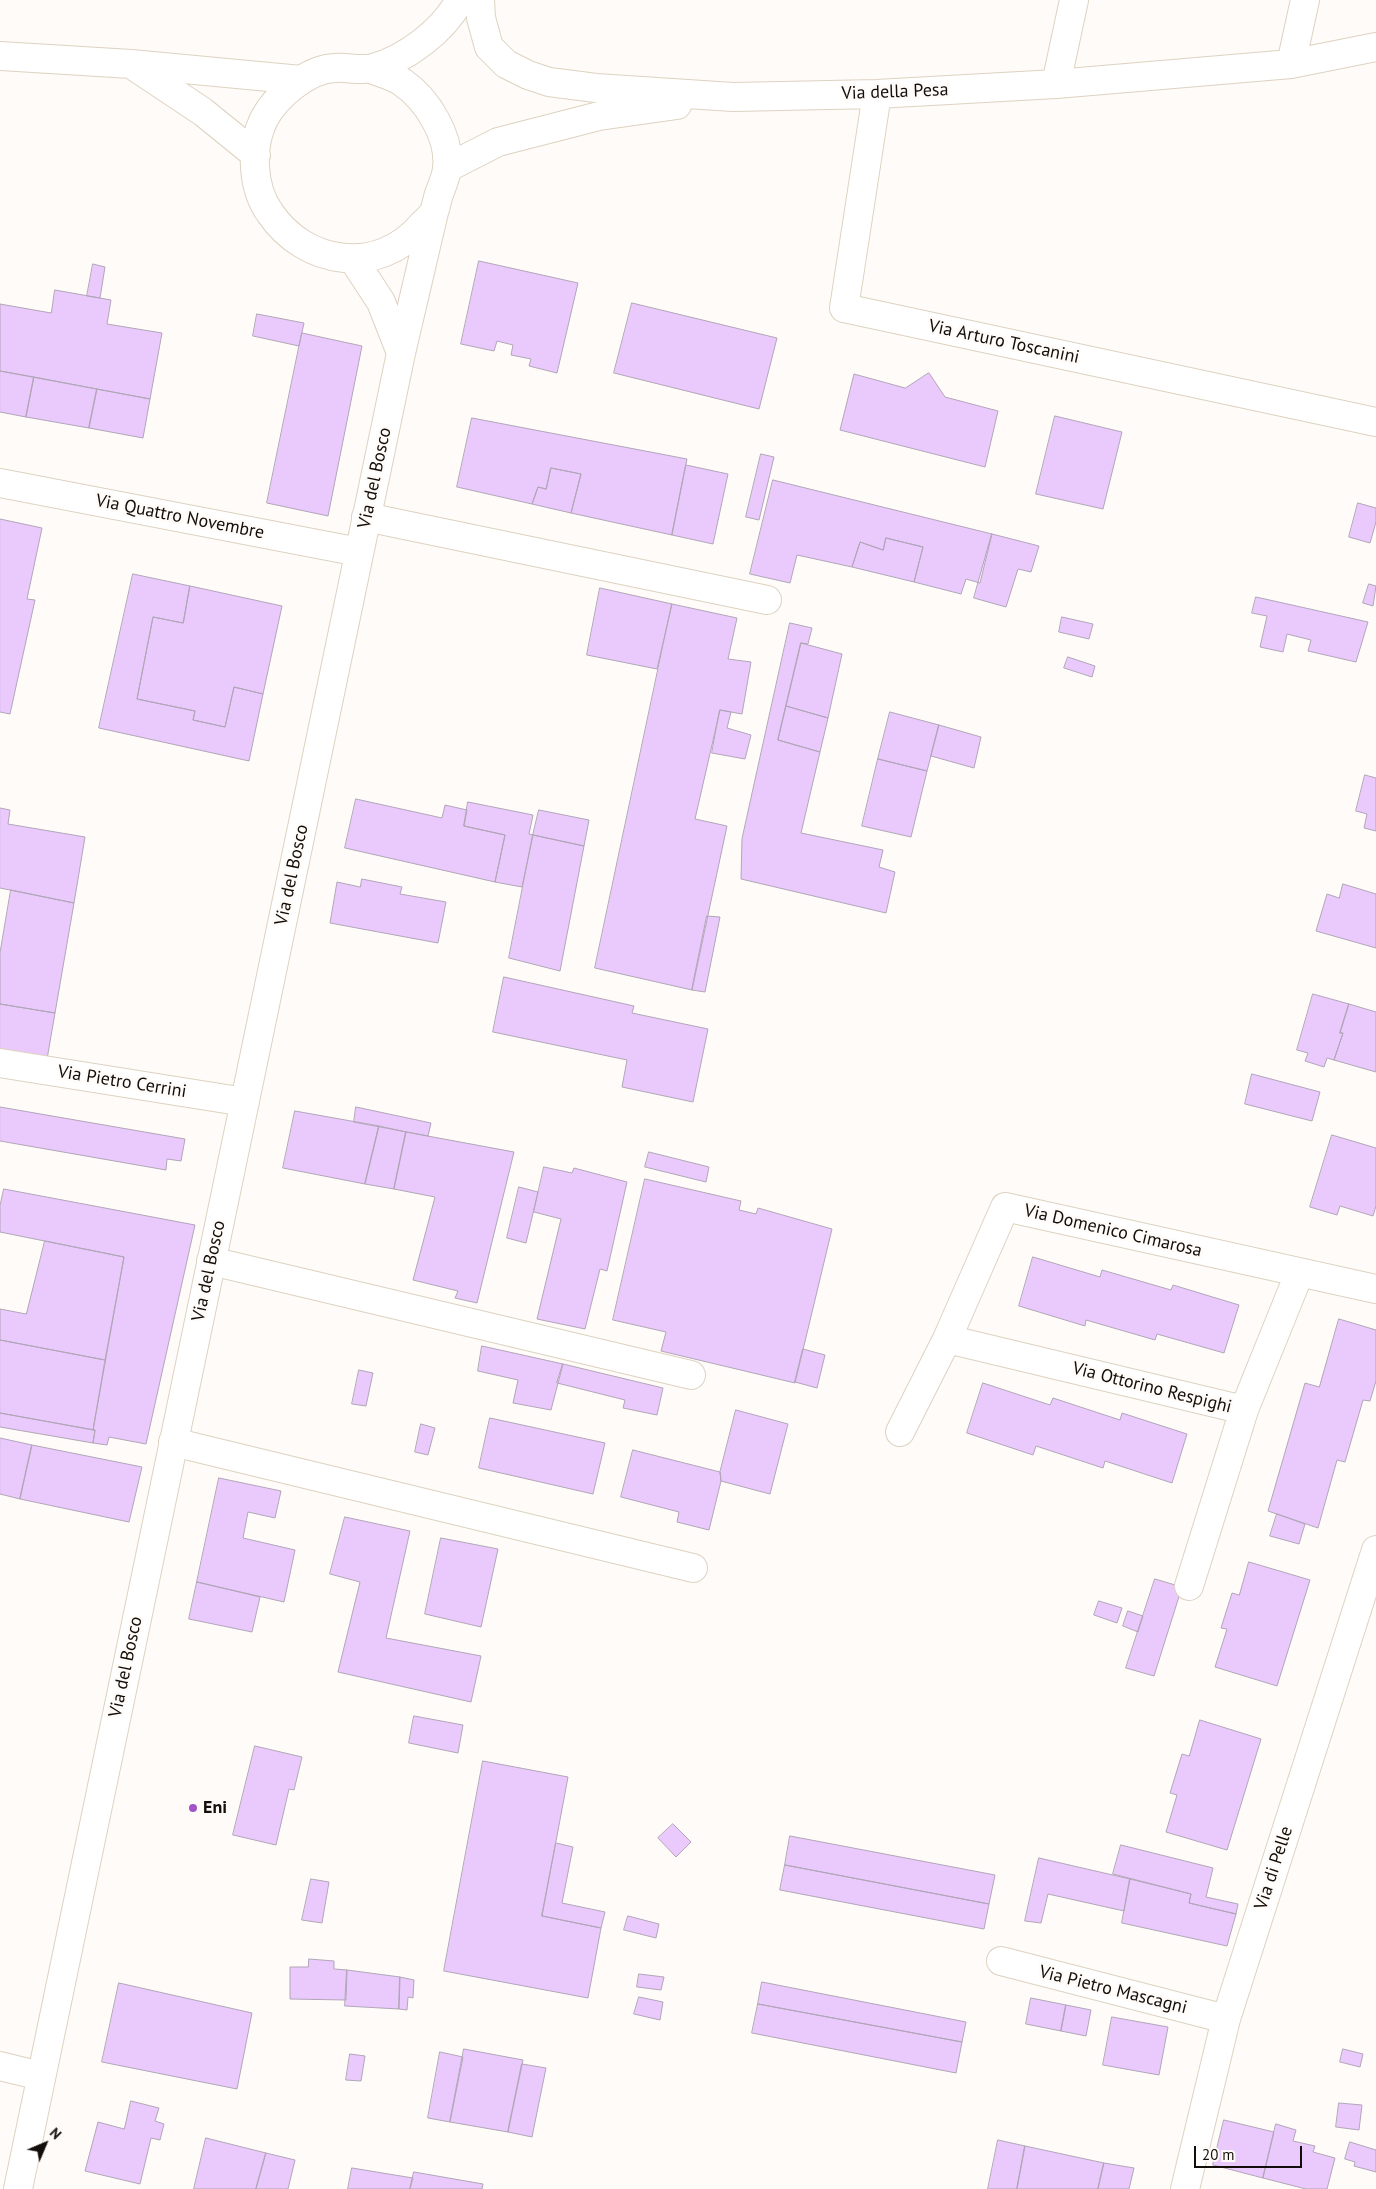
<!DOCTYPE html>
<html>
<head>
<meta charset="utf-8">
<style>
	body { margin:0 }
	#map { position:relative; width:1376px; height:2189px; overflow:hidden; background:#fefbf8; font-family:"PT Sans",sans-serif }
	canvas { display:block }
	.north { position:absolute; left:20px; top:2119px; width:50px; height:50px; -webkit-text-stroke:4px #fefbf8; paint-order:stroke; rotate:45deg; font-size:14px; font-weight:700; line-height:20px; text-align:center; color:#130e09 }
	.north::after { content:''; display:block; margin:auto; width:18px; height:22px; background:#130e09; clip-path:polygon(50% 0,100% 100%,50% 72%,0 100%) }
	.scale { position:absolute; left:1194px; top:2146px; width:108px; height:22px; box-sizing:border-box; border:2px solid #130e09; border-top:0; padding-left:6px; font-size:15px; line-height:18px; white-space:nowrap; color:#130e09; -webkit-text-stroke:4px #fefbf8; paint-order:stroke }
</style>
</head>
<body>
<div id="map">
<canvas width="1376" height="2189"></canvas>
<div class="north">N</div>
<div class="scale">20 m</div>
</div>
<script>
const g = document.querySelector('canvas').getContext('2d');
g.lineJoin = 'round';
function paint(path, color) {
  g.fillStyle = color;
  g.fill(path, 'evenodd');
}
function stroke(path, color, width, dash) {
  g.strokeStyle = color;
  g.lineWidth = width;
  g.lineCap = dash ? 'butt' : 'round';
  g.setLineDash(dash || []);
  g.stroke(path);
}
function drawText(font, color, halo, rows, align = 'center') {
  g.font = font + ' "PT Sans",sans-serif';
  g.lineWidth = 5;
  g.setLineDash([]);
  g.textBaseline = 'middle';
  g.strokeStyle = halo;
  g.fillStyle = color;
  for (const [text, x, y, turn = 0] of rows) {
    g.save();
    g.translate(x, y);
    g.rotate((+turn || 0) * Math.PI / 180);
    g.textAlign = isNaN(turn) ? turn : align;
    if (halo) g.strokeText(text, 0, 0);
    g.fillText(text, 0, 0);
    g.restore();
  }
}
const building = new Path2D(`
	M479,261L578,283L557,373L529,366L531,359L511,355L513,345L497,341L494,351L461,344Z
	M93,264L105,267L100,298L87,296Z
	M55,290L111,300L107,324L162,333L150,399L0,371V304L51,313Z
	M632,303L777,338L759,409L614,373Z
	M257,314L304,323L299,346L253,336Z
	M302,333L362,346L328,516L267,503Z
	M0,371L34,377L26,417L0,412Z
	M929,373L945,397L998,411L985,467L840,430L854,374L905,388Z
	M34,377L97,389L89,428L26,417Z
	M97,389L150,399L143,438L89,428Z
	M1055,416L1122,432L1103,509L1036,494Z
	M472,418L687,459L672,535L571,513L581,474L551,468L546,489L538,487L532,504L457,487Z
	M761,454L774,457L759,520L746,517Z
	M686,465L728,474L713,544L672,535Z
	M551,468L581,474L571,513L532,504L538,487L546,489Z
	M773,480L992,534L980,583L966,579L961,594L914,582L923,547L886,538L883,550L860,542L852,567L797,555L790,583L750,574Z
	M1358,503L1376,508V522L1370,543L1349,537Z
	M0,519L42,528L27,599L35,600L10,714L0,712Z
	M992,534L1039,546L1031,572L1018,569L1006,607L974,598Z
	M886,538L923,547L914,582L852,567L860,542L883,550Z
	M133,574L190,586L183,623L153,617L137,699L195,711L193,720L225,727L234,687L263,694L249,761L99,728Z
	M1369,584L1376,586L1373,606L1363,603Z
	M190,586L282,606L263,694L234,687L225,727L193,720L195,711L137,699L153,617L183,623Z
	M600,588L672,604L657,669L587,655Z
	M1256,597L1368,622L1356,662L1308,651L1311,640L1287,634L1283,652L1260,647L1267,616L1252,613Z
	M672,604L737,618L728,659L751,662L742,714L720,710L695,819L727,826L692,990L595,968Z
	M1062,617L1093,624L1089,639L1059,632Z
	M790,623L812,628L808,644L801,643L778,740L820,752L801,833L883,850L879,867L895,872L886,913L741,879L742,839Z
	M801,643L842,654L828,718L786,706Z
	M1068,657L1095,666L1092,677L1064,668Z
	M786,706L828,718L820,752L778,740Z
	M720,710L731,712L727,728L751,735L745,759L712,753Z
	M890,712L939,725L927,771L878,759Z
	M939,725L981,737L974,768L931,756Z
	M878,759L927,771L911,837L862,826Z
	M1365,775L1376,778V831L1364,828L1367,814L1356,811Z
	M356,799L442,818L445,805L467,810L464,826L505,835L495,882L345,848Z
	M468,802L533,815L529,834L533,835L522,887L495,882L505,835L464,826Z
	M0,808L10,810L8,824L85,837L74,903L0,888Z
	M539,810L589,820L584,846L533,835Z
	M533,835L584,846L560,971L509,958Z
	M362,879L402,887L400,894L446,902L438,943L330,923L337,882L360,887Z
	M1343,884L1376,894V948L1316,931L1327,894L1339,898Z
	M11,890L74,903L55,1013L0,1004V953Z
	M707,916L720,917L705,992L692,990Z
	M504,977L634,1006L632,1013L708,1029L693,1102L622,1087L627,1060L493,1032Z
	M1313,994L1349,1004L1340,1033H1343L1334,1060L1327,1058L1324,1067L1305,1061L1308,1053L1297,1050Z
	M0,1004L55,1013L46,1065L0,1057Z
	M1349,1004L1376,1012V1072L1334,1060L1343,1033H1340Z
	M1252,1074L1320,1092L1312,1121L1245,1104Z
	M0,1107L185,1139L181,1161L167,1159L166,1170L0,1141Z
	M356,1107L431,1123L428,1136L354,1122Z
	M295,1111L379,1126L365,1184L283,1168Z
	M379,1126L406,1132L394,1189L365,1184Z
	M406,1132L514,1152L477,1303L455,1298L458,1291L413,1280L435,1197L394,1189Z
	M1332,1135L1376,1148V1206L1373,1216L1340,1206L1337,1215L1310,1207Z
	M649,1152L709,1167L706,1182L645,1167Z
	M544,1167L572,1173L574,1168L627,1182L607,1271L600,1269L585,1329L537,1319L561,1219L534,1212Z
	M645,1179L741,1201L739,1210L756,1214L758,1208L832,1229L795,1383L661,1351L666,1332L613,1320Z
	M519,1187L538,1192L526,1243L507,1238Z
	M4,1189L195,1225L146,1444L109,1437L107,1445L93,1443L95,1430H93L124,1257L0,1232V1206Z
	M45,1241L124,1257L105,1360L0,1340V1309L26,1314Z
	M1033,1257L1100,1277L1102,1270L1171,1290L1173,1285L1239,1305L1224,1353L1157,1334L1155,1340L1086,1320L1085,1326L1019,1306Z
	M1339,1319L1376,1330V1381L1370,1401L1363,1400L1345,1462L1337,1460L1318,1528L1268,1511L1305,1383L1319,1387Z
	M0,1340L105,1360L93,1430L0,1413Z
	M482,1346L563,1364L551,1410L513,1403L518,1380L478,1371Z
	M803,1349L825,1355L817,1388L795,1382Z
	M563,1364L663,1388L657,1415L623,1408L625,1400L557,1383Z
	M359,1370L373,1373L366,1406L352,1404Z
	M983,1383L1050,1405L1053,1398L1120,1420L1122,1413L1187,1434L1172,1483L1105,1461L1103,1468L1036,1446L1033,1455L967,1433Z
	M736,1410L788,1424L770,1494L721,1481L720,1472Z
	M0,1413L95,1430L93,1443L0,1427Z
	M490,1418L605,1443L593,1494L479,1468Z
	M421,1424L435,1428L428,1455L415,1452Z
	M0,1438L32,1445L20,1499L0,1494Z
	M32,1445L142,1467L129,1522L20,1499Z
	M633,1450L720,1472L721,1481L709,1530L677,1522L679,1512L621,1497Z
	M219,1478L281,1491L275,1518L248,1512L243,1538L295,1550L284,1602L197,1582Z
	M1277,1514L1305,1524L1299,1544L1270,1536Z
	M345,1517L410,1531L386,1638L481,1656L471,1702L338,1672L360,1582L330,1574Z
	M441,1538L498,1549L481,1627L425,1614Z
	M1249,1562L1310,1580L1277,1686L1215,1667L1227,1629L1221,1628L1232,1593L1239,1595Z
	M1155,1579L1182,1587L1154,1676L1126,1668Z
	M197,1582L260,1597L252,1632L189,1619Z
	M1099,1601L1122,1608L1117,1623L1094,1615Z
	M1128,1611L1143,1616L1138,1632L1123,1626Z
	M414,1716L463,1725L458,1753L409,1743Z
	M1200,1720L1261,1739L1227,1850L1166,1832L1177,1795L1170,1793L1182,1754L1189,1756Z
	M255,1746L302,1757L294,1790L289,1789L276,1845L233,1835Z
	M483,1761L568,1777L542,1916L601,1928L588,1998L444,1971Z
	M673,1824L691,1842L676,1857L658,1838Z
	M790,1836L995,1875L989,1904L785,1865Z
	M556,1843L573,1847L562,1903L605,1912L601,1928L542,1916Z
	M1121,1845L1213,1868L1206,1897L1238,1904L1236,1914L1189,1903L1191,1894L1113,1874Z
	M1039,1858L1130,1879L1124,1911L1048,1894L1041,1923L1025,1921Z
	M785,1865L989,1904L984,1929L780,1890Z
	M311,1879L329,1882L322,1923L302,1920Z
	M1130,1879L1191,1894L1189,1903L1236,1914L1227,1946L1122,1923Z
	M628,1916L659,1924L656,1938L624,1930Z
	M309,1959L334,1961V1969L347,1970L346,2000L290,1999V1967H308Z
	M347,1970L400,1977L399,2009L345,2006Z
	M639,1974L664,1977L661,1990L637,1987Z
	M400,1977L414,1980L413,1998L408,1997L407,2010L399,2009Z
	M762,1982L966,2022L962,2042L758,2004Z
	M119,1983L252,2013L237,2089L102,2062Z
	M639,1997L663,2002L660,2020L634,2014Z
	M1031,1998L1066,2005L1061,2031L1026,2024Z
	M758,2004L962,2042L956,2073L752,2033Z
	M1066,2005L1091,2010L1086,2036L1061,2031Z
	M1112,2017L1168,2027L1159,2075L1103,2065Z
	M464,2049L523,2060L508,2132L450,2122Z
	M1343,2049L1363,2054L1360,2067L1340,2062Z
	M440,2052L463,2057L450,2122L428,2118Z
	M350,2054L365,2056L361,2081L346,2080Z
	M522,2064L546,2068L532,2137L508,2132Z
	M131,2101L159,2108L155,2121L164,2124L160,2140L151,2138L140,2184L85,2171L98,2122L124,2129Z
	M1339,2103L1362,2105L1359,2130L1336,2127Z
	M1224,2120L1274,2132L1263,2178L1213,2165Z
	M1276,2124L1296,2130L1293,2141L1315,2146L1313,2152L1335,2158L1327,2189H1306L1263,2178Z
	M206,2138L266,2153L256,2189H194Z
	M998,2140L1025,2146L1017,2189H988Z
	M1350,2142L1376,2150V2172L1354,2166L1355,2162L1345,2159Z
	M1025,2146L1104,2163L1098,2189H1017Z
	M266,2153L295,2160L288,2189H256Z
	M1104,2163L1134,2168L1129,2189H1098Z
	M352,2168L413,2178L410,2189H348Z
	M414,2172L483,2184L482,2189H410Z`);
const minor = new Path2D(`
	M480,0L481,18L489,47L506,64L528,75L549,82L596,88L733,97L877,94L1056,84L1291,64L1376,47
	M0,56L131,64L301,80
	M1291,64L1305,0
	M134,66L203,112L256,155
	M371,69C381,73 393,76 402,82C427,99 451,137 447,169C446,177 442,186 439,194C437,200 436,207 434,212C431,217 425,222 421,226C378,276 305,265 270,213C252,188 250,147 264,119C276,96 308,69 335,68C347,67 361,71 373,68C406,59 443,31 460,0
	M1056,84L1074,0
	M877,94L844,308L1376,422
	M447,168L498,142L599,116L677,105
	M353,259L381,302L401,353
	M0,483L359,552
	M366,517L767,600
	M0,1063L245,1102
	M211,1261L691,1375
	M947,1339L1244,1410L1299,1274
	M900,1432L947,1339L1005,1207L1376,1289
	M173,1442L693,1568
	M1189,1586L1244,1410
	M1001,1961L1226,2019
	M0,2066L41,2076
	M18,2189L401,353L434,212
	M1185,2189L1226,2019L1376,1550`);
const markers = [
	[193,1808,5,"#a054c6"]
];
const streetNames = [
	["Via della Pesa",895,92,-2],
	["Via Arturo Toscanini",1004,342,12],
	["Via del Bosco",375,478,-78],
	["Via Quattro Novembre",180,517,11],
	["Via del Bosco",292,875,-78],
	["Via Pietro Cerrini",122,1082,9],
	["Via Domenico Cimarosa",1113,1231,13],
	["Via del Bosco",209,1271,-78],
	["Via Ottorino Respighi",1152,1388,14],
	["Via del Bosco",126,1667,-78],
	["Via di Pelle",1274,1868,-72],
	["Via Pietro Mascagni",1113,1990,14]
];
const poiNames = [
	["Eni",203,1808]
];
paint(building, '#eac9fd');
stroke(building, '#b1a6b7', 1);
stroke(minor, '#ded2c1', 30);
stroke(minor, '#fff', 28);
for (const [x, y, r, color] of markers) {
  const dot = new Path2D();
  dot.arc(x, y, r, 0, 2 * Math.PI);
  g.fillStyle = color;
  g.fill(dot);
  stroke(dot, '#fefbf8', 2);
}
drawText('18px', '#130e09', '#fefbf8', streetNames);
drawText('bold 18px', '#130e09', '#fefbf8', poiNames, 'left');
</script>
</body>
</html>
